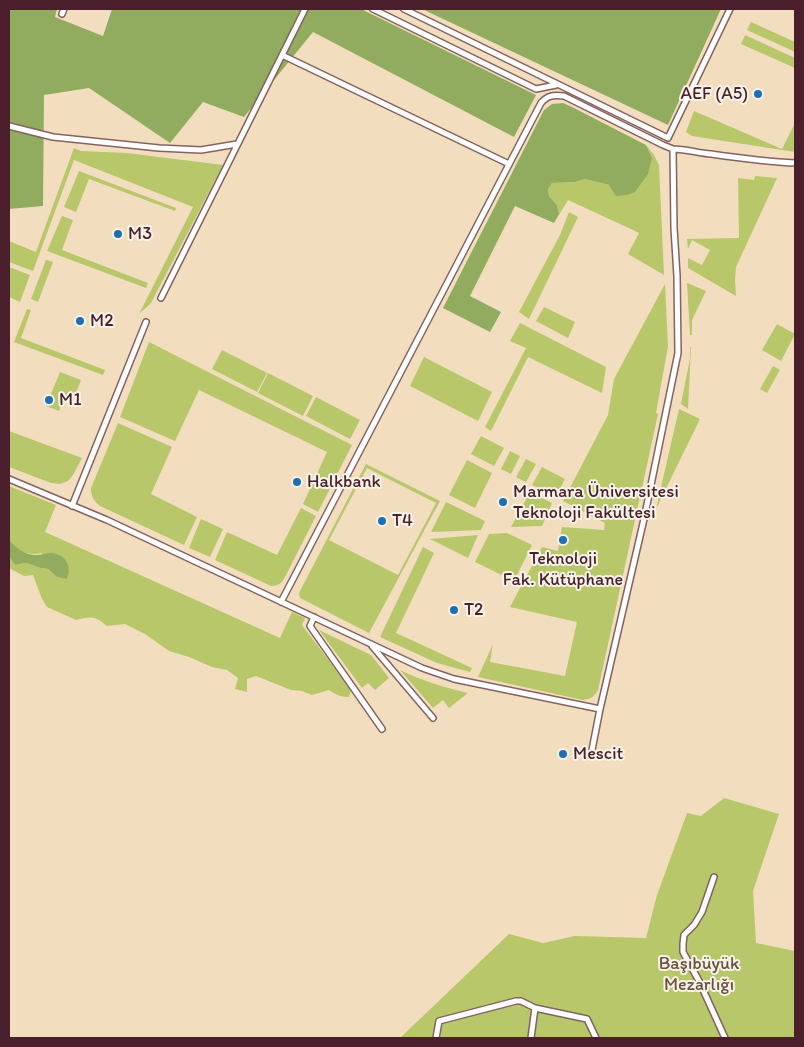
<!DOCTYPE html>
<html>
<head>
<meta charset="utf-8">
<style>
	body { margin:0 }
	#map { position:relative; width:804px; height:1047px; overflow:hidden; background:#f2debf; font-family:Itim,sans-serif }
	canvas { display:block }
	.frame { position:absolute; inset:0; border:10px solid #4a1f2b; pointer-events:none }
</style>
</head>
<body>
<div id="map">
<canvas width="804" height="1047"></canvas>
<div class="frame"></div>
</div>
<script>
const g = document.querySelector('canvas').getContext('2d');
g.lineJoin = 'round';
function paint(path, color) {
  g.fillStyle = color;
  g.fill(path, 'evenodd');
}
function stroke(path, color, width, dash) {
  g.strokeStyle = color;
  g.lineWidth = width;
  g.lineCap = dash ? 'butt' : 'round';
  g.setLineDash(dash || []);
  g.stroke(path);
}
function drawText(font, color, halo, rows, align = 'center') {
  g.font = font + ' Itim,sans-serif';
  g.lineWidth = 4;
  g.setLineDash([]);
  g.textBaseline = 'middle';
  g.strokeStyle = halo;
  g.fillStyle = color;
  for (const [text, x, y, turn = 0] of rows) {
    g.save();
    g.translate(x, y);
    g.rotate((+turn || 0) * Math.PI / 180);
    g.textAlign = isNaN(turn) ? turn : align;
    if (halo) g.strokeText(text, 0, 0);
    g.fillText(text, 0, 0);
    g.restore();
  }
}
const green = new Path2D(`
	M751,22L795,42V52L747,30Z
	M745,35L795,58V68L741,44Z
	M694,111L782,149L795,123V152L692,136L686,132Z
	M646,145L654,155L659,165L664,275L628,254L639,233L633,230L568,200L554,223L559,214L557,205L549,196L548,189L552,183L575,182L585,179L609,185L652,158Z
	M74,148L81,151L127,153L223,165L151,303L139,314L193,207L74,160L33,271L9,262V241L36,252Z
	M79,171L176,208L175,211L89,179L76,212L64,207Z
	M755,176L777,178L736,267L735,280L736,296L688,268V258L702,265L710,250L692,240L688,249L687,239L739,238L738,178L754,180Z
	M569,212L578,217L529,319L519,312L560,235Z
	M62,216L73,220L62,250L148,283L146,288L47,251Z
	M46,260L53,262L38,302L31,299Z
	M9,267L30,275L20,302L9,297Z
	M687,283L706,291L692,320V335H690Z
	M665,284L668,346L656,413L658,414L598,690C594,697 591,699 583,700L478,677L493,644L490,662L565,676L577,622L510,607L542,547L558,551L562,527L604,530L605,523L563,501L608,415L614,379Z
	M544,307L575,322L568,338L536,321Z
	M27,309L31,310L21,338L105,370L103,375L14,342Z
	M520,323L606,367L602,393L528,357L491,431L485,427L526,348L510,341Z
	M777,324L795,334L781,361L762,350Z
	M149,342L352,445L318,512L303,504L327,452L199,390L175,441L120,417Z
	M690,347H691L688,409L681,404L690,359Z
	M222,350L267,373L257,392L212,369Z
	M424,357L492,392L478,421L410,386Z
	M773,366L780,370L767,393L760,389Z
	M60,372L81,380L74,398L66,395L59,411L46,406Z
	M268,373L313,396L303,416L258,393Z
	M316,397L360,420L350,439L306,416Z
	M679,409L700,419L656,509Z
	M118,423L172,447L151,494L197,517L184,545L100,506C93,500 91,496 91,488Z
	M9,431L82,458L73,475L68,481L60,484L51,483L9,467Z
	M481,436L504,448L494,466L471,454Z
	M510,451L520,456L511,474L501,469Z
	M526,459L536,464L526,482L516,477Z
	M467,460L492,473L475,508L449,495Z
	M366,464L440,501L369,633L300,598L299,593ZM367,468L436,503L398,575L329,540Z
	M542,467L565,479L556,497L532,485Z
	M9,486L56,505L45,532L280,638L292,612L305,618L302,625L351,690L349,697C341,697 336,695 329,690L312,695L302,691L291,690L256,676L247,679V692L235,689L238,678L227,670L212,667L189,657L169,651L145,634L125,624L107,626C95,616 91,616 76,620L47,607L42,599L33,575L24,576L9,568V556L15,565L26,563L41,568L48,569L57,577L67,579L41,553C34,556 20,552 14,547C12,545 11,542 9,540Z
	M530,492L552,503L542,526L511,527Z
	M446,502L485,521L481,530L431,532Z
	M301,508L316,516L285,577C282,583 278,586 271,586L215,560L227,532L277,555Z
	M201,519L223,529L210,557L189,548Z
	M507,533L532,545L514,581L475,562L489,534Z
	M478,535L468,558L430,539Z
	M423,547L434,553L396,633L472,668L470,672L437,663L380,637Z
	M319,630L371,655L389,678L375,690L368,683L362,688Z
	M400,670C423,681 443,687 468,693L449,708L443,700L433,708Z
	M724,798L779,814L753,891L756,943L795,951V1038H400L509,934L543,943L575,936L646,938L657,895L687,813L701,816Z`);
const forest = new Path2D(`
	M9,9H57L55,17L103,36L112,9H361L536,95L514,137L313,32L244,117L203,102L170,143L89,88L44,95L43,206L9,209Z
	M422,9H721L668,125Z
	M563,103L572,107L646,145L652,158L648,174L635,192L627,195L616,196L609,185L585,179L575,182L552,183L548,189L549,196L557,205L559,214L554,223L515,206L470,296L501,312L490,332L443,308L544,110L552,104Z
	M9,540C16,548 25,555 36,555C41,555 46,553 52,553C66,555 72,566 67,579L57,577L48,569L41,568L26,563L15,565L9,556Z`);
const service = new Path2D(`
	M373,9L536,89L556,85
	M404,9L668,138L730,9
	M62,14L64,9
	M282,55L509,164
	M9,126L53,137L159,148L201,150L237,144
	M161,298L305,9
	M9,479L107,520L422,668L454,679L600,709L644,519L678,353L677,276L674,228L673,149C686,149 698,153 711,154C739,158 767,162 795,163
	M72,506L146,322
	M281,602L541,103C548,95 553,95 564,96L663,145L673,149
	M314,617L310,626L382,729
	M372,646L433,718
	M592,750L600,709
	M714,877L702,912L694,925L684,935L683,944V952L699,981L725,1038
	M436,1038L439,1021L516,1001H521L535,1008
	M531,1038L535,1008L587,1019L596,1038`);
const markers = [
	[758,94,5,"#1f6fb2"],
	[118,234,5,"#1f6fb2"],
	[80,321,5,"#1f6fb2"],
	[49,400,5,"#1f6fb2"],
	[297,482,5,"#1f6fb2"],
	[503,502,5,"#1f6fb2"],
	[382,521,5,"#1f6fb2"],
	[563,540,5,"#1f6fb2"],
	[454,610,5,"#1f6fb2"],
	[563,754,5,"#1f6fb2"]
];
const poiNames = [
	["AEF (A5)",748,94,"right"],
	["M3",128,234],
	["M2",90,321],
	["M1",59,400],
	["Halkbank",307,482],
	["Marmara Üniversitesi",513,492],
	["Teknoloji Fakültesi",513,513],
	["T4",392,521],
	["Teknoloji",563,559,"center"],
	["Fak. Kütüphane",563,580,"center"],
	["T2",464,610],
	["Mescit",573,754]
];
const parkNames = [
	["Başıbüyük",699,964],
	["Mezarlığı",699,985]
];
paint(green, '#b7c76a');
paint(forest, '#91ac5e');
stroke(service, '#85625f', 8);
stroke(service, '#fff', 5);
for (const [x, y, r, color] of markers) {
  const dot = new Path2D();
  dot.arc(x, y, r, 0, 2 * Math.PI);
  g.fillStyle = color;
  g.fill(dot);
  stroke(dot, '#f7f3e8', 2);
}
drawText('18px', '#4a1f2b', '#f7f3e8', poiNames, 'left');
drawText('18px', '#6b513e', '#f7f3e8', parkNames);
</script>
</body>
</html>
